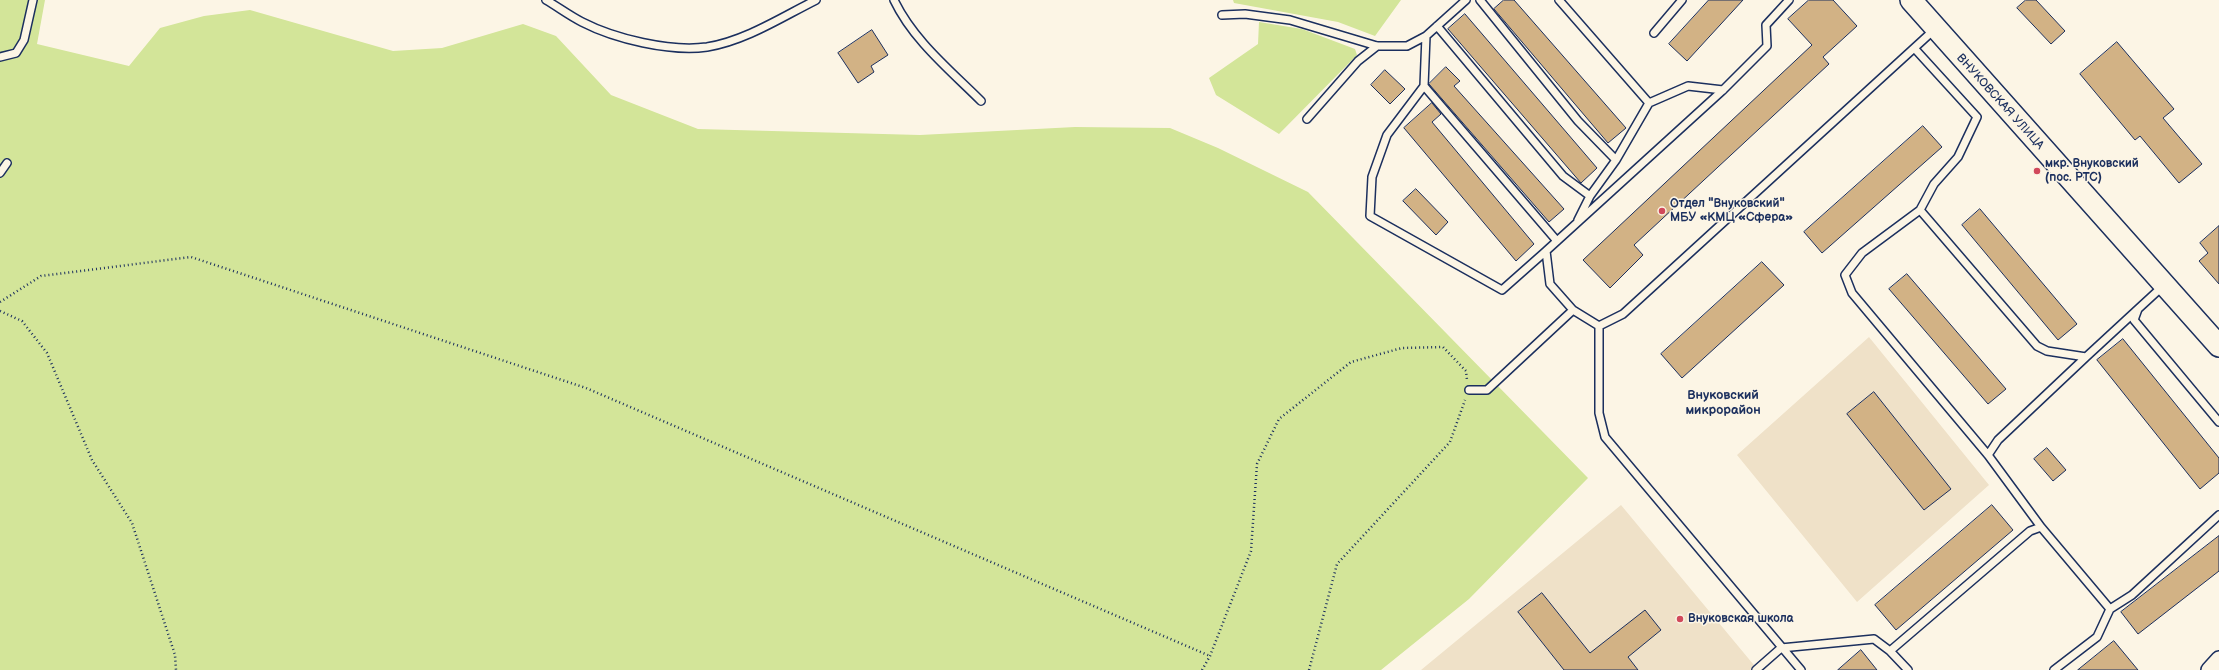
<!DOCTYPE html>
<html>
<head>
<meta charset="utf-8">
<style>
	body { margin:0 }
	canvas { display:block; background:#fcf5e5 }
</style>
</head>
<body>
<canvas width="2219" height="670"></canvas>
<script>
const g = document.querySelector('canvas').getContext('2d');
g.lineJoin = 'round';
function paint(path, color) {
  g.fillStyle = color;
  g.fill(path, 'evenodd');
}
function stroke(path, color, width, dash) {
  g.strokeStyle = color;
  g.lineWidth = width;
  g.lineCap = dash ? 'butt' : 'round';
  g.setLineDash(dash || []);
  g.stroke(path);
}
function drawText(font, color, halo, rows, align = 'center') {
  g.font = font + ' "Balsamiq Sans",sans-serif';
  g.lineWidth = 3;
  g.setLineDash([]);
  g.textBaseline = 'middle';
  g.strokeStyle = halo;
  g.fillStyle = color;
  for (const [text, x, y, turn = 0] of rows) {
    g.save();
    g.translate(x, y);
    g.rotate((+turn || 0) * Math.PI / 180);
    g.textAlign = isNaN(turn) ? turn : align;
    if (halo) g.strokeText(text, 0, 0);
    g.fillText(text, 0, 0);
    g.restore();
  }
}
const built = new Path2D(`
	M1869,337L1989,485L1857,602L1737,455Z
	M1621,505L1758,670H1421Z`);
const green = new Path2D(`
	M0,0H45L37,44L129,66L160,28L204,16L250,10L393,51L442,48L523,24L556,36L611,95L698,129L920,135L1075,127L1170,128L1218,148L1308,192L1588,478L1469,599L1381,670H0Z
	M1233,0H1401L1375,36L1338,22L1234,3Z
	M1259,22L1302,29L1355,49L1357,55L1279,134L1216,95L1209,78L1258,44Z`);
const building = new Path2D(`
	M1504,0H1514L1626,128L1608,143L1494,9Z
	M1709,0H1743L1687,61L1669,44Z
	M1809,0H1833L1857,26L1823,57L1829,64L1634,245L1643,255L1610,288L1583,260L1812,45L1788,19Z
	M2026,0H2036L2065,31L2051,44L2017,8Z
	M1465,14L1597,168L1581,183L1448,29Z
	M872,30L888,55L871,66L874,72L858,83L838,53Z
	M2117,42L2174,109L2163,118L2202,164L2179,183L2140,136L2135,140L2080,74Z
	M1446,67L1460,81L1454,86L1564,209L1549,222L1429,84Z
	M1385,70L1405,89L1390,104L1371,85Z
	M1432,103L1441,114L1432,122L1534,244L1516,261L1404,128Z
	M1923,126L1942,147L1822,253L1804,232Z
	M1416,189L1448,222L1436,235L1403,201Z
	M1980,209L2077,324L2058,340L1962,225Z
	M2219,226V284L2199,261L2208,253L2200,243Z
	M1762,262L1784,285L1682,378L1661,354Z
	M1907,274L2006,389L1988,404L1889,289Z
	M2123,339L2219,458V473L2200,489L2097,360Z
	M1874,392L1951,489L1924,510L1847,414Z
	M2047,448L2066,470L2053,481L2034,459Z
	M1992,505L2013,530L1896,630L1875,605Z
	M2219,536V571L2138,634L2121,612Z
	M1542,593L1590,653L1645,610L1661,630L1628,657L1638,670H1564L1518,612Z
	M2114,641L2138,670H2078Z
	M1861,650L1877,670H1838Z`);
const path = new Path2D(`
	M0,302L41,276L191,257L586,388L1210,656
	M0,311L22,321L47,353L92,460L132,523L175,655L176,670
	M1202,670L1210,656L1251,551L1257,464L1279,419L1351,362L1402,348L1443,347L1466,371L1467,380
	M1309,670L1337,564L1450,442L1465,400`);
const lane = new Path2D(`
	M546,0C558,7 570,16 582,22C615,39 670,52 707,47C745,41 782,17 816,0
	M894,0C913,40 950,70 981,101
	M1466,0L1426,36L1424,86L1387,135L1372,177L1370,216L1502,290L1546,251
	M1480,0L1578,121L1616,160
	M1559,0L1649,103L1616,160L1590,196L1578,220
	M1222,15L1245,14L1290,20L1377,46H1407L1426,36
	M1437,26L1563,176L1590,196
	M1654,33L1682,0
	M1915,49L1977,117L1958,157L1934,184L1920,210
	M0,57L16,53L24,40L33,0
	M1424,86L1557,241
	M1649,103L1688,86L1723,90
	M1307,119L1358,61L1377,46
	M0,173L7,163
	M2163,286L2138,309L2134,320L2219,422
	M1573,310L1550,284L1546,251L1723,90L1767,46L1766,25L1789,0
	M1599,326V413L1605,437L1801,670
	M1469,390H1487L1573,310L1599,326L1623,314L1935,29
	M1988,455L1998,440L2086,357
	M2041,527L1988,455L1852,293L1845,275L1862,253L1920,210L2037,346L2047,351L2086,357L2138,309
	M2110,609L2132,595L2219,515
	M1890,651L2030,531L2041,527L2110,609L2097,637L2054,670
	M1756,670L1781,648L1874,639L1890,651L1908,670`);
const street = new Path2D(`
	M2209,670L2219,659`);
const secondary = new Path2D(`
	M1911,0L2219,346`);
const markers = [
	[2037,171,4,"#d1495b"],
	[1662,211,4,"#d1495b"],
	[1680,619,4,"#d1495b"]
];
const streetNames = [
	["ВНУКОВСКАЯ УЛИЦА",2000,102,48]
];
const poiNames = [
	["мкр. Внуковский",2045,164],
	["(пос. РТС)",2045,178],
	["Отдел \"Внуковский\"",1670,204],
	["МБУ «КМЦ «Сфера»",1670,218],
	["Внуковская школа",1688,619]
];
const neighbourhoodNames = [
	["Внуковский",1723,396],
	["микрорайон",1723,411]
];
paint(built, '#efe1c8');
paint(green, '#d3e599');
paint(building, '#d2b285');
stroke(building, '#1b2f5e', 1);
stroke(lane, '#1b2f5e', 10);
stroke(street, '#1b2f5e', 18);
stroke(secondary, '#1b2f5e', 24);
stroke(path, '#1b2f5e', 2.5, [1, 3]);
stroke(lane, '#fcf5e5', 7);
stroke(street, '#fcf5e5', 15);
stroke(secondary, '#fcf5e5', 21);
for (const [x, y, r, color] of markers) {
  const dot = new Path2D();
  dot.arc(x, y, r, 0, 2 * Math.PI);
  g.fillStyle = color;
  g.fill(dot);
  stroke(dot, '#fcf5e5', 1.5);
}
drawText('12px', '#1b2f5e', '#fcf5e5', streetNames);
drawText('bold 12px', '#1b2f5e', '#fcf5e5', poiNames, 'left');
drawText('bold 13px', '#1b2f5e', '#fcf5e5', neighbourhoodNames);
</script>
</body>
</html>
